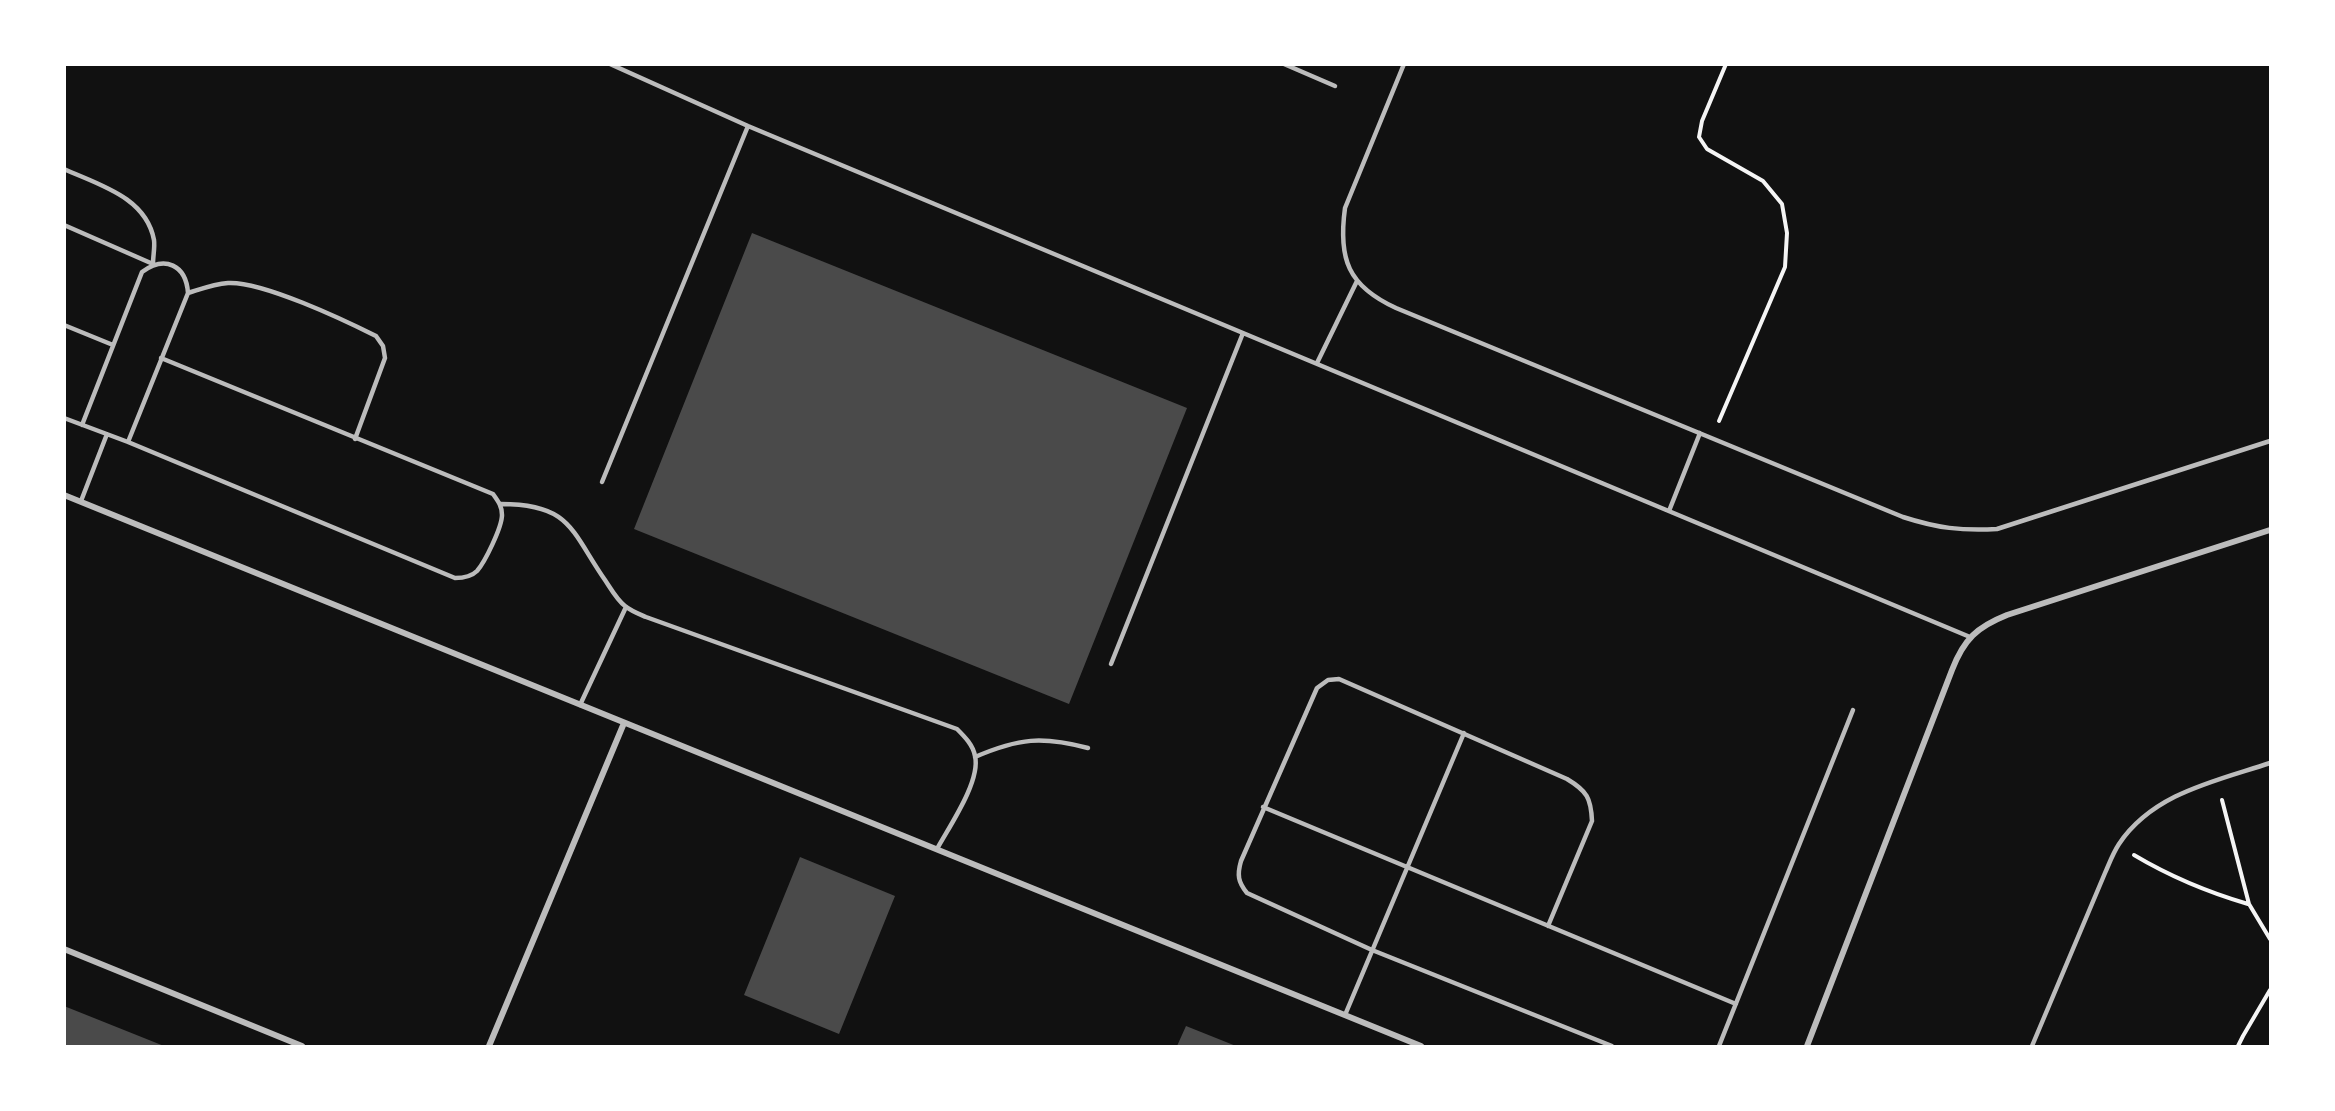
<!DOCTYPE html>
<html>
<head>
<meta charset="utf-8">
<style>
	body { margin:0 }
	#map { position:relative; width:2335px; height:1111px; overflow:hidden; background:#111; font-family:Ubuntu,sans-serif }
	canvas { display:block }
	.frame { position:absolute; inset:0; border:66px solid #fff; pointer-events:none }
</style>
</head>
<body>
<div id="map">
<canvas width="2335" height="1111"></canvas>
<div class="frame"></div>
</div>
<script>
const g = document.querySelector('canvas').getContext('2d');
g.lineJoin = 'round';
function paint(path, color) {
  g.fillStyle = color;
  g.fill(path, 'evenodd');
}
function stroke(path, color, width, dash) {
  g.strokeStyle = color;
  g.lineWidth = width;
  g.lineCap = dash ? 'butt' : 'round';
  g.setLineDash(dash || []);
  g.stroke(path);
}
const building = new Path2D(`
	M752,233L1187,408L1069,704L634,529Z
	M800,857L895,896L839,1034L744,995Z
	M64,1006L164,1046H64Z
	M1186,1026L1236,1046H1177Z`);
const path = new Path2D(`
	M1719,421L1785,267L1787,233L1782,204L1763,181L1707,149L1699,137L1702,121L1726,64
	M2222,800L2249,904L2270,939
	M2134,855C2171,877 2207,892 2248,904
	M2238,1046L2243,1036L2270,990`);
const service = new Path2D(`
	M610,64L748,126L1970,637
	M1284,64L1335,86
	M1404,64L1345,208C1338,259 1348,286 1396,308L1903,517C1937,528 1961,531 1997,529L2270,441
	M64,169C99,185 146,197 154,240C155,247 153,256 153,264L64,225
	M188,293C201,289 214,284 228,283C262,281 344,320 376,336L383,346L385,358L355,439
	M64,325L113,345
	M1317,363L1357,281
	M64,418L128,442L455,578C463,578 471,577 477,571C485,562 502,527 502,515C502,506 498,501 493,494L161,358
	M82,425L142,272C165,255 186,265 188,293L128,442
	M602,482L748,126
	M81,501L107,434
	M501,504C571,504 571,531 605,580C611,589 617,600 625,606C631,611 639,614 646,617L957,729C965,737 973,745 975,756C981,781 949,827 937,849
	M1669,511L1700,433
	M1111,664L1243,333
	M580,705L626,607
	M975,757C1019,738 1042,736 1088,748
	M1263,807L1736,1004
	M1548,926L1592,821C1591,798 1587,791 1567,779L1339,679L1328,680L1317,688L1241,861C1237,875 1238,882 1247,893L1372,950L1612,1046
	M1345,1015L1464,733
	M1719,1046L1853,710
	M2032,1046L2105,873C2109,864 2113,853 2119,844C2153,793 2216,781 2270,763`);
const minor = new Path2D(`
	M64,495L1421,1046
	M64,949L302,1046
	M489,1046L624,723
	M1807,1046L1952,670C1964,639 1977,627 2007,615L2270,530`);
paint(building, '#4a4a4a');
stroke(path, '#f5f5f5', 4);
stroke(service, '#bcbcbc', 4.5);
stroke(minor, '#bcbcbc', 6);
</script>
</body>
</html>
